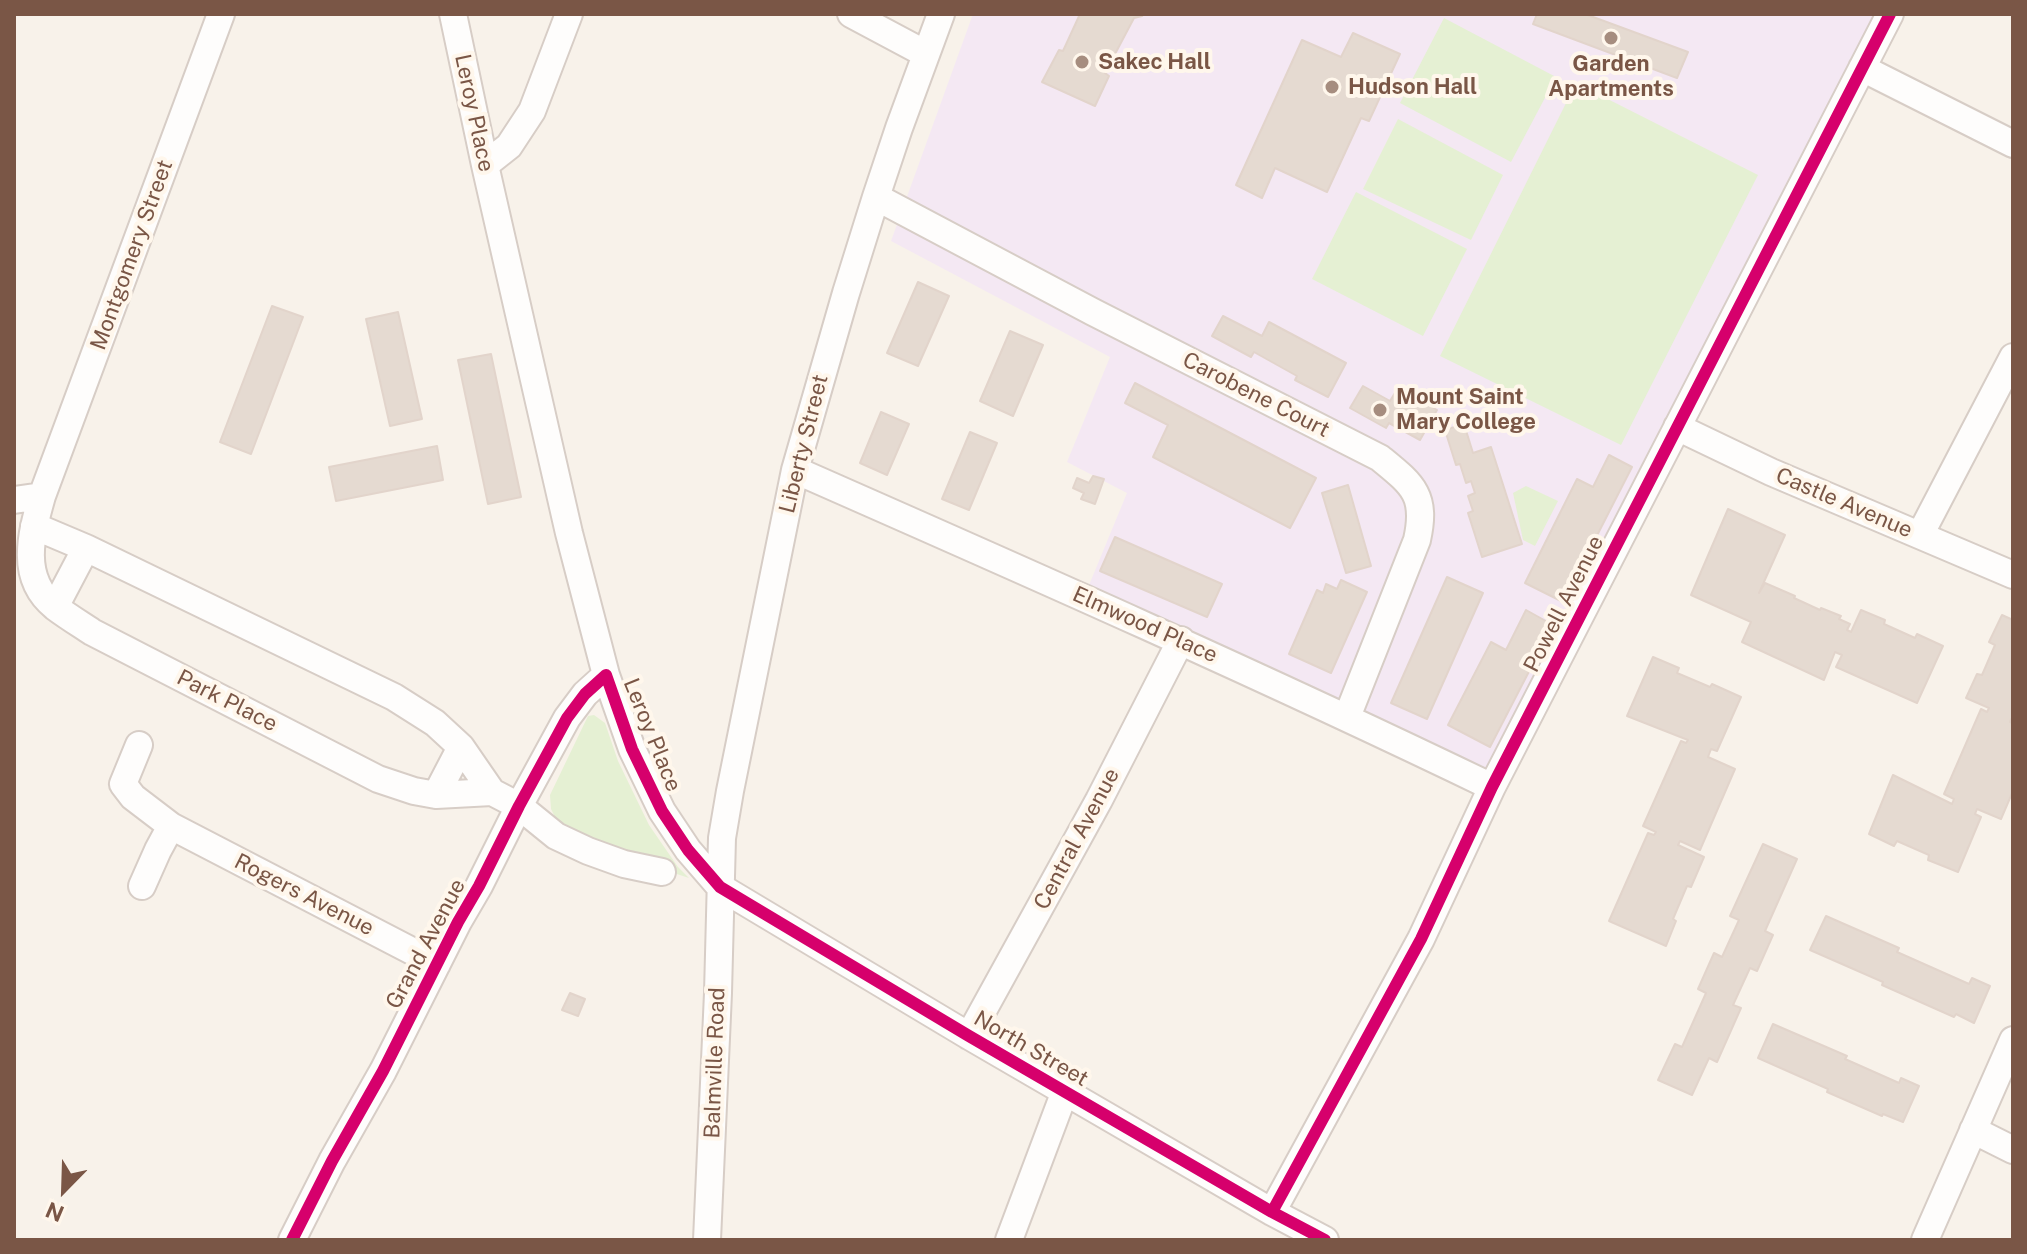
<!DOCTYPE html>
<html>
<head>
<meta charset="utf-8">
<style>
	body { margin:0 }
	#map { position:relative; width:2027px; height:1254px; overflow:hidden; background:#f8f2ea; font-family:"Public Sans",sans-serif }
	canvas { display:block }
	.frame { position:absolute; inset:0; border:16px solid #7a5646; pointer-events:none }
	.north { position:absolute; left:24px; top:1150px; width:80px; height:80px; -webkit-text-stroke:6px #fff7ec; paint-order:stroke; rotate:203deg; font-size:22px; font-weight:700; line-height:32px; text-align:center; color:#7a5646 }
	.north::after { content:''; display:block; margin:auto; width:28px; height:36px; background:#7a5646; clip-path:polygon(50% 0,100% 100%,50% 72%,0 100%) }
</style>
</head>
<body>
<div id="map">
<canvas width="2027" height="1254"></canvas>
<div class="frame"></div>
<div class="north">N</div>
</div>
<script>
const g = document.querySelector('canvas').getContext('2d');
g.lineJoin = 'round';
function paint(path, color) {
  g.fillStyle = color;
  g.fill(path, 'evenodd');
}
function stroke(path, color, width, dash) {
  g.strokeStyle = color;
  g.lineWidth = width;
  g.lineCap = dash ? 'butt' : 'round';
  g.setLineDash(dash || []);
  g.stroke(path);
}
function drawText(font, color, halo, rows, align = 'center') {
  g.font = font + ' "Public Sans",sans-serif';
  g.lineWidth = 8;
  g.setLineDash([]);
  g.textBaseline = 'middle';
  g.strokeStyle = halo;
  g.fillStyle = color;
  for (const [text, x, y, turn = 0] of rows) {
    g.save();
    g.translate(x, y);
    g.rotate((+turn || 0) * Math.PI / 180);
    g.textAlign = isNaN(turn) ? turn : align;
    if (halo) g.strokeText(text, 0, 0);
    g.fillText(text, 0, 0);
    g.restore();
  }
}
const education = new Path2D(`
	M973,14H1875L1485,774L1087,590L1127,493L1067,462L1110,357L891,241Z`);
const green = new Path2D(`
	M1444,18L1556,77L1511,162L1400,103Z
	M1576,83L1758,175L1621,445L1440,356Z
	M1398,119L1503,175L1471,240L1363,189Z
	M1356,192L1467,249L1423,336L1312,279Z
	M1526,486L1558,501L1535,546L1523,540L1513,493Z
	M594,715L605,723L618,761L649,825L678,867L689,878L616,854L559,825L551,809L550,795L588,716Z`);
const building = new Path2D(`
	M1080,14H1144L1142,16L1134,18L1105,73L1109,76L1095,106L1042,82L1059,50L1063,51Z
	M1537,14H1585L1688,52L1677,78L1533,24Z
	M1353,33L1400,54L1369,121L1361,118L1327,192L1275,168L1262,198L1236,185L1302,40L1341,57Z
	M918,282L949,296L918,366L887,353Z
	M272,306L303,317L251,454L220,442Z
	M398,312L422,419L390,426L366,319Z
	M1223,316L1262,336L1269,322L1346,363L1328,397L1295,380L1297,376L1254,352L1251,357L1212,336Z
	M1010,331L1043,345L1013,416L980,401Z
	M491,354L521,497L488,504L458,360Z
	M1135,383L1316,478L1290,528L1153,457L1168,425L1125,403Z
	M1363,386L1390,401L1398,388L1437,410L1420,440L1389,423L1386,428L1350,408Z
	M881,412L909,424L887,475L860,463Z
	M1464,424L1473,453L1491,447L1522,544L1482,557L1468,513L1473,511L1468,496L1475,493L1471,481L1466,483L1460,464L1456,465L1445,430Z
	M970,432L997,443L969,510L942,499Z
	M437,446L443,480L336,501L329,467Z
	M1609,455L1632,467L1563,602L1525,583L1577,479L1593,487Z
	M1093,476L1104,479L1095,504L1081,499L1084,493L1073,488L1077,478L1089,483Z
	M1348,485L1371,566L1346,573L1322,493Z
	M1728,509L1785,535L1759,593L1765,583L1795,596L1794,598L1820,610L1821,608L1841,616L1839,619L1850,624L1847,630L1851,632L1861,610L1885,620L1884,624L1915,638L1917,634L1943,646L1917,703L1836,667L1842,655L1835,652L1824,680L1742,642L1751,622L1691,595Z
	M1115,537L1222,584L1207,617L1100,571Z
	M1447,577L1483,593L1427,719L1391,703Z
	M1341,580L1367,592L1331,673L1289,654L1317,590L1323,593L1326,584L1337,589Z
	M1526,610L1553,625L1490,747L1448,725L1491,642L1506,650Z
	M2002,615L2013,620V719H2011L2010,722L2013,724V791L2001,819L1977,809L1975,814L1981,817L1958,872L1928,860L1929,855L1897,841L1894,846L1869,834L1893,775L1952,804L1954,799L1944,794L1981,709L1987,712L1989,708L1966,698L1977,674L1982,675L1995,645L1989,642Z
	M1653,657L1679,668L1677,673L1710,687L1712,684L1741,697L1717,751L1711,749L1708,757L1735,769L1700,850L1680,841L1678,845L1704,857L1691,887L1687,886L1673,919L1676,921L1666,946L1609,921L1648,833L1654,835L1656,832L1643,826L1681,741L1686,743L1688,740L1627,716Z
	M1763,844L1797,859L1765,931L1773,935L1757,971L1750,968L1733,1005L1741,1008L1717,1062L1709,1058L1692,1095L1658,1080L1675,1044L1682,1047L1706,993L1698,989L1714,953L1722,957L1739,920L1730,916Z
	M1826,916L1899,948L1897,952L1969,984L1972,978L1990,986L1974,1023L1956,1014L1954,1017L1882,985L1883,982L1810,950Z
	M570,993L585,999L578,1016L562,1010Z
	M1773,1024L1847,1056L1845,1059L1899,1083L1901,1078L1919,1086L1903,1122L1883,1114L1882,1116L1827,1092L1828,1089L1758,1058Z`);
const minor = new Path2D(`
	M221,14L42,496C31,535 19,578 55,607C67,616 80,624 92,632L378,779L414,791L436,795L492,792
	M453,14L485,165L569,533L606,675L632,749L662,811L688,850L720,887L969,1036L1272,1212L1325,1240
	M851,14L926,54
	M1862,68L2013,144
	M485,165L509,146L532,111L569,14
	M876,197L1093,312L1380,458C1413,485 1427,495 1417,540L1347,717
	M1677,427L1771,472L2013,575
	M795,470C1029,573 1262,676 1492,787
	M14,500L42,496
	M34,526L86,548L394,697L435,723L461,747L492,792L519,806L556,836L588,851L624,864L662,872
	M1920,535L2013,357
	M55,607L86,548
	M139,745L123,784L133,797L171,826L437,964
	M436,795L461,747
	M142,886L158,850L171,826
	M969,1036L1099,800L1181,640
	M1973,1130L2013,1150
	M1272,1212L1421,939L1492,787L1890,14
	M292,1240L332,1161L383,1071L458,922L479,886L519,806L567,718L585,694L606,675
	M707,1240L718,993L722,838L730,791L795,470L846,293L876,197L899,128L941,14
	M1009,1240L1065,1091
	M1925,1240L2013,1040`);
const cycleway = new Path2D(`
	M1272,1212L1421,939L1492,787L1890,14
	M292,1240L332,1161L383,1071L458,922L479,886L519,806L567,718L585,694L606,675L632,749L662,811L688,850L720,887L969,1036L1272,1212L1325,1240`);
const markers = [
	[1611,38,8,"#a68d7f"],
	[1082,62,8,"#a68d7f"],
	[1332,87,8,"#a68d7f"],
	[1380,410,8,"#a68d7f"]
];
const poiNames = [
	["Sakec Hall",1098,62],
	["Garden",1611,64,"center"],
	["Apartments",1611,89,"center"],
	["Hudson Hall",1348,87],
	["Mount Saint",1396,397],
	["Mary College",1396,422]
];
const streetNames = [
	["Leroy Place",474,113,78],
	["Montgomery Street",132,255,-70],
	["Carobene Court",1256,395,27],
	["Liberty Street",804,444,-76],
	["Castle Avenue",1844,503,23],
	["Powell Avenue",1564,604,-63],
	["Elmwood Place",1145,625,24],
	["Park Place",227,701,27],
	["Leroy Place",652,735,68],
	["Central Avenue",1077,839,-62],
	["Rogers Avenue",304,895,27],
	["Grand Avenue",426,944,-62],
	["North Street",1031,1049,30],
	["Balmville Road",715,1063,-88]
];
paint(education, '#f4e8f3');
paint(green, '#e5f0d3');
paint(building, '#e5dad1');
stroke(building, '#e2d4cb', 2);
stroke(minor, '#d7cdc6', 30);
stroke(minor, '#fefdfc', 26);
stroke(cycleway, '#d6006c', 12);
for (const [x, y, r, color] of markers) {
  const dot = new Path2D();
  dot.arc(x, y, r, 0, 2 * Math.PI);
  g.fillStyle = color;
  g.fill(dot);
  stroke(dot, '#fff7ec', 3);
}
drawText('bold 22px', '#7a5646', '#fff7ec', poiNames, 'left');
drawText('22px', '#7a5646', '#fff7ec', streetNames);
</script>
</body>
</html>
